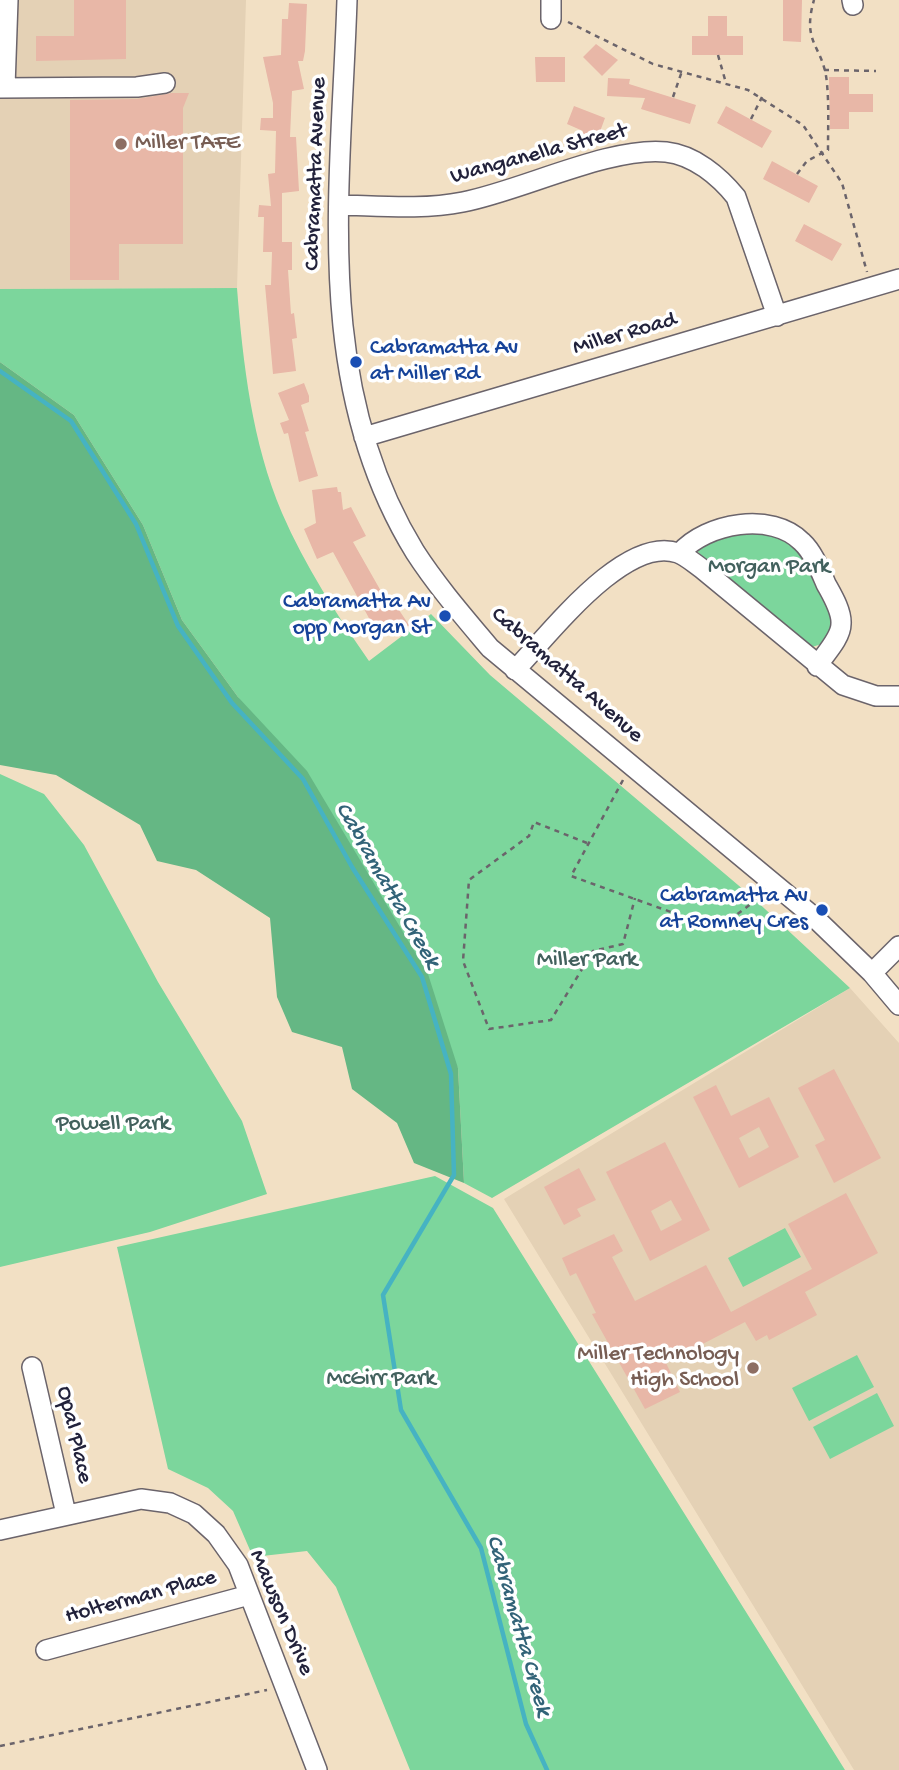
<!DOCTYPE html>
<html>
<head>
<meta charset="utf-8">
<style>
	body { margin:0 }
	canvas { display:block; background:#f2e0c4 }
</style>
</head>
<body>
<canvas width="899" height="1770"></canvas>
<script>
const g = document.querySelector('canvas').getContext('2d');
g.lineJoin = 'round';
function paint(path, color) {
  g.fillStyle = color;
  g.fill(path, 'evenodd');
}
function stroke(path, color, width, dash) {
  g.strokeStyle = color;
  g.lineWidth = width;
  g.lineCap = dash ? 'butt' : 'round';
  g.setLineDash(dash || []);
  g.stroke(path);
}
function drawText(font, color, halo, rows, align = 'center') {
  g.font = font + ' "Gochi Hand",sans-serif';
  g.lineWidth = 7;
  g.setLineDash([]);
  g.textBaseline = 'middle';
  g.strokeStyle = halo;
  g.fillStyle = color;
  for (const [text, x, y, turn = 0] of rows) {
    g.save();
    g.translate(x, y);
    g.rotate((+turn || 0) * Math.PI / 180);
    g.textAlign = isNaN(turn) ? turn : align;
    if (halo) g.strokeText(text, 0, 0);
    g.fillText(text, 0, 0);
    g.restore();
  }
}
const built = new Path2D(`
	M0,0H246L237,288L0,289Z
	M850,988L899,1043V1770H854L504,1199Z`);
const green = new Path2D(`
	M237,288C243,364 252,442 282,513C305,566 337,615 369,661L431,614L490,675L751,896L850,988L492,1198L464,1183L458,1068L238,697L182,620L143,525L74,415L0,362V289Z
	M774,533L803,553L835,617L825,643L812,647L714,569L697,551C717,529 748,533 774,533Z
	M0,774L44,794L84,845L158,982L242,1121L267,1194L150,1232L0,1267Z
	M435,1176L493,1208L845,1770H410L336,1587L307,1551L253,1557L233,1511L208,1488L168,1469L117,1247Z
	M785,1228L801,1257L743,1287L728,1258Z
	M857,1355L874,1387L809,1421L792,1388Z
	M877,1393L894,1426L830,1459L813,1427Z`);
const forest = new Path2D(`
	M0,362L74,415L143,525L182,620L238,697L307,771L428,974L458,1068L464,1183L414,1163L397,1123L352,1089L342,1047L292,1032L277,997L270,918L196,870L157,861L140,825L56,775L0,765Z`);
const stream = new Path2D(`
	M0,371L71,421L136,524L178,626L232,703L303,779L352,867L422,977L451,1074L454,1175L383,1295L401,1410L481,1548L526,1724L547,1770`);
const building = new Path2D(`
	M74,0H126V59L36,61V36H74Z
	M783,0H802L801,42L783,41Z
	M289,3L307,4L305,51L303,61H298L304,89L292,91L290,137H296L299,191L282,193V242H292V270H288L291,314L294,313L297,338L292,339L296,371L273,374L265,285H271L272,252H263L264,217H258L259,205L271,206L268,174L275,173L276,131L260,130L261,118H273V103L263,57L281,55L282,19H288Z
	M708,16H727V36H743V55H692V36H708Z
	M596,44L618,60L602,76L583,57Z
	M535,57H565V82H536Z
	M829,77H849V94H873V112H849V129H830Z
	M608,78L630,79L629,84L696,105L690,124L641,109L645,98L607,96Z
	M172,93H189L183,108V244H119V280H70V100L137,99Z
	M574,106L605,118L598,137L582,134L583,131L567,124Z
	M726,106L772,131L762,148L717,123Z
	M772,161L818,186L809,203L763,179Z
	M804,224L842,244L832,261L795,241Z
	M304,383L309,396V402L301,405L309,431L305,432L318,476L299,482L288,433L284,434L280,423L289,420L278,393Z
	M337,487L338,492H341L343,510L351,507L366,536L353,542L390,607L395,604L409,625L399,632L396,627L376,640L365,624L370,620L333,552L317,559L304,529L316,523L312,490Z
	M834,1069L881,1158L834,1183L815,1145L825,1140L798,1088Z
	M716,1085L731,1116L769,1097L799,1157L739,1188L693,1097ZM759,1127L769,1147L749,1158L739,1138Z
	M665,1142L710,1230L650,1261L606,1172ZM671,1200L682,1220L661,1231L651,1211Z
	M579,1168L596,1200L577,1209L581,1216L564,1225L544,1187Z
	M846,1193L878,1253L805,1292L817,1315L769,1340L767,1335L756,1341L745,1322L666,1363L680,1392L645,1409L592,1314L596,1313L576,1273L570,1276L562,1258L614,1234L623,1251L612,1257L635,1301L706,1265L731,1312L812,1269L788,1224Z`);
const path = new Path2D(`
	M568,22L653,64L748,90L803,125L842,183L867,272
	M718,55L726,83
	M824,70L876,71
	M673,97L682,71
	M751,119L762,97
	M797,174L807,161L828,150C828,128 829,105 827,84C824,45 801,45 814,0
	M623,780L571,876L718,929L760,897
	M587,843L534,822L529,836L469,880L463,961L489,1029L551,1020L593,951L623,944L635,898
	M0,1746L267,1690`);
const minor = new Path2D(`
	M347,0C341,188 311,383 415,552C437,586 464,617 490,648L814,917L872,973L899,1005
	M852,0L853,5
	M551,19V0
	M5,87L8,0
	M0,88L137,87L165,83
	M340,205C381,206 423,210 463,202C521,191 610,146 666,152C694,155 719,176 736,197L777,316
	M364,437L899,279
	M680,553C706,523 772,511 802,542C813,552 820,570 826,584C832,595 842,611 841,624C841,638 825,654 817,666
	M515,670C549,635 625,534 678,553C686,556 694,563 701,568L843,685L876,696H899
	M872,973L899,946
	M32,1367L66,1514
	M0,1530L141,1499L170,1503L194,1514L216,1534L238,1565L317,1770
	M46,1650L249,1595`);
const markers = [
	[121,144,7,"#8d6e63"],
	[356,362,7,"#1a4fb4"],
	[445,616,7,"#1a4fb4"],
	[822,910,7,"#1a4fb4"],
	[753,1368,7,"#8d6e63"]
];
const educationNames = [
	["Miller TAFE",135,144],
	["Miller Technology",739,1355,"right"],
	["High School",739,1381,"right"]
];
const streetNames = [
	["Wanganella Street",539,155,-15],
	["Cabramatta Avenue",317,174,-88],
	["Miller Road",625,335,-16],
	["Cabramatta Avenue",566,676,41],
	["Opal Place",73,1435,77],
	["Holterman Place",141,1598,-15],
	["Mawson Drive",280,1613,67]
];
const transitNames = [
	["Cabramatta Av",370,349,"left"],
	["at Miller Rd",370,375,"left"],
	["Cabramatta Av",431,603],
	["opp Morgan St",431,629],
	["Cabramatta Av",808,897],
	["at Romney Cres",808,923]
];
const parkNames = [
	["Morgan Park",769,568],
	["Miller Park",587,961],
	["Powell Park",113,1125],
	["McGirr Park",381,1380]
];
const waterNames = [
	["Cabramatta Creek",386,886,60],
	["Cabramatta Creek",517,1626,74]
];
paint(built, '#e4d1b5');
paint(green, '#7cd69c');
paint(forest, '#65b784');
stroke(stream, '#46b3c2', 4.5);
paint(building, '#e8b7a7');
stroke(minor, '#6b646b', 22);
stroke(path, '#6b646b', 2.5, [5, 5]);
stroke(minor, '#fff', 19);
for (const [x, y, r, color] of markers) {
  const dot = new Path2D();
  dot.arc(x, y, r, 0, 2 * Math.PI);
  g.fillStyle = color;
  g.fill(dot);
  stroke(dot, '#fff', 2.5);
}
drawText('23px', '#785e54', '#fff', educationNames, 'left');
drawText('23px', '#22223b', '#fff', streetNames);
drawText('23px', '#164399', '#fff', transitNames, 'right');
drawText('23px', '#42615d', '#fff', parkNames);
drawText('italic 24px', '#326378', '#fff', waterNames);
</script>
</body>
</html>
